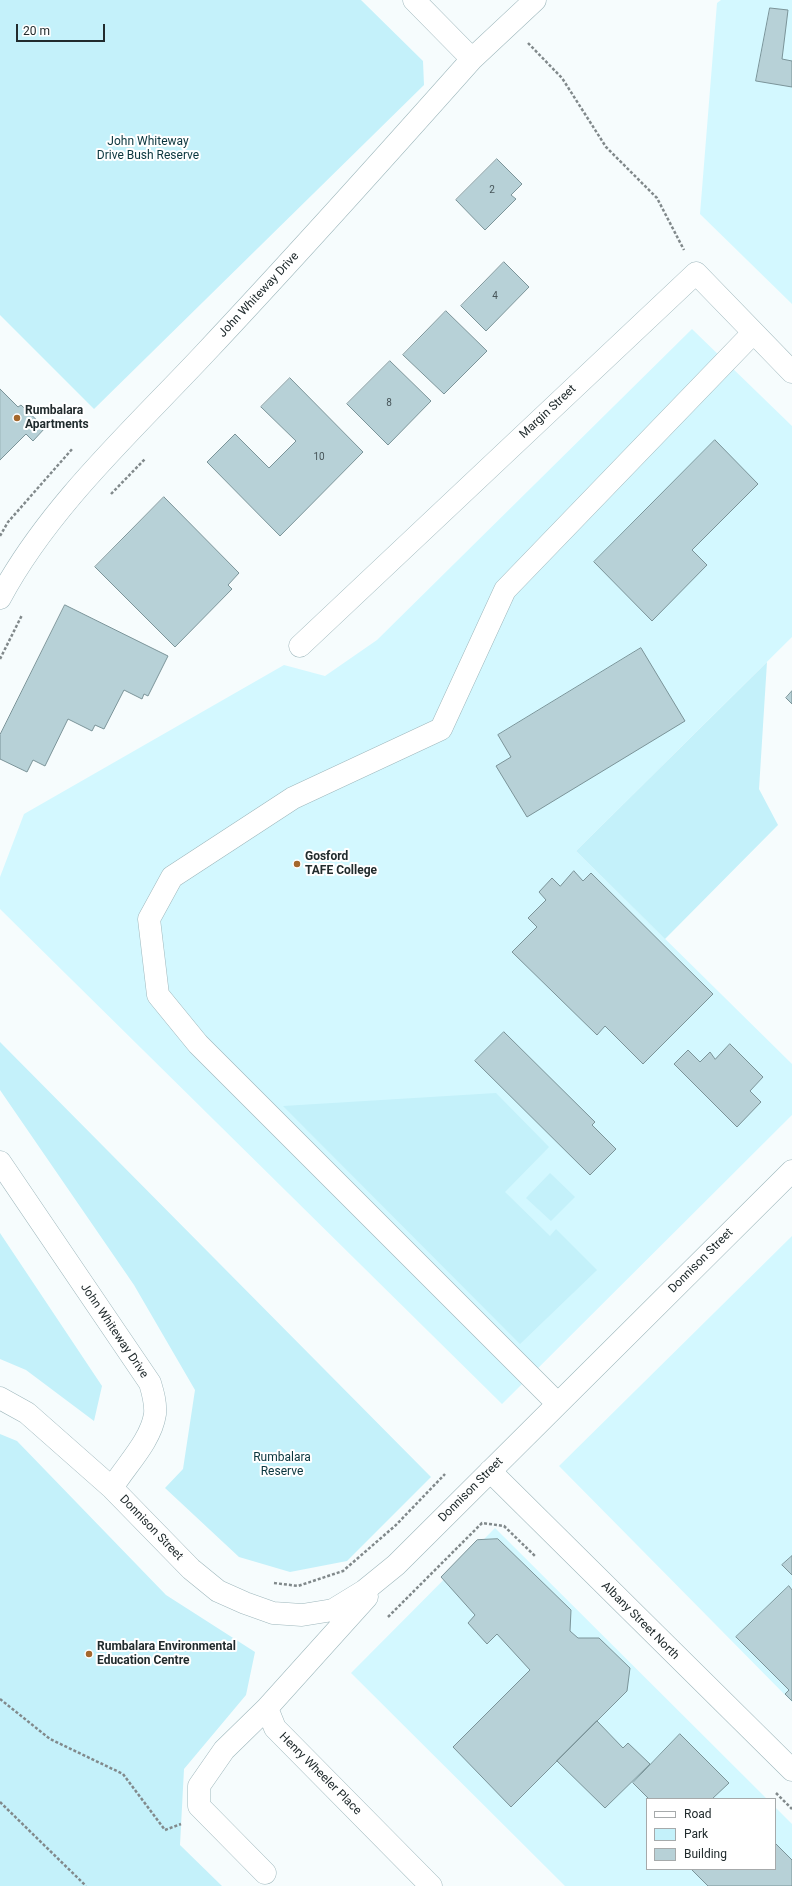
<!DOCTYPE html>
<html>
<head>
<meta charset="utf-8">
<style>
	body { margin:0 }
	#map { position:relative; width:792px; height:1886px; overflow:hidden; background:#f6fcfd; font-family:Roboto,sans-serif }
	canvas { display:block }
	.legend { position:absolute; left:646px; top:1798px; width:130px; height:72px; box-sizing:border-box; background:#fff; border:1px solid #a6aaab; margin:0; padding:5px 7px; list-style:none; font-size:12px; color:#212b2d }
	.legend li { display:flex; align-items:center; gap:8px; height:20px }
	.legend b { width:20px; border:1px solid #a6aaab }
	.scale { position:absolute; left:16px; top:24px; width:89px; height:18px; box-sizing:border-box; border:2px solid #212b2d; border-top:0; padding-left:5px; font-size:12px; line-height:14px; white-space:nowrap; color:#212b2d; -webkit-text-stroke:3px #fff; paint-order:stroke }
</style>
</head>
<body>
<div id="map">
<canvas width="792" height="1886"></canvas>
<ul class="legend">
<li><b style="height:5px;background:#fff"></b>Road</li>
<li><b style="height:11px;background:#c4f1fa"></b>Park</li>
<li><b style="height:11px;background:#b7d1d7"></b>Building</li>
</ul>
<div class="scale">20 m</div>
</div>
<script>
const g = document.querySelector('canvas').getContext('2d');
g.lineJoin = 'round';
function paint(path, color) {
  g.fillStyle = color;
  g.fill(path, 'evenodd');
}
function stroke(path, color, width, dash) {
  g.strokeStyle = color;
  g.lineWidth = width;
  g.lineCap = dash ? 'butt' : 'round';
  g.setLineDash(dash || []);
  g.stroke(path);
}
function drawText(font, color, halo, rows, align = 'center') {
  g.font = font + ' Roboto,sans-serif';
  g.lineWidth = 4;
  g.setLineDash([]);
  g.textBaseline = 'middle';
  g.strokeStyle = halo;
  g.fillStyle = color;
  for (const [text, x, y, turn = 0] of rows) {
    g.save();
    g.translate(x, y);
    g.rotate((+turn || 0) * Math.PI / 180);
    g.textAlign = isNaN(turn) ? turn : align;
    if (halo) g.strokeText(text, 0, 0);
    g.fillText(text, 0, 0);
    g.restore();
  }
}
const built = new Path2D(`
	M721,0H792V304L700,214L717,3Z
	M692,329L792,426V637L576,851L792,1064V1115L502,1404L0,909V877L24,814L284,665L325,676L377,640Z
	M792,1236V1702L559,1466Z
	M495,1528L767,1799H647V1869H775V1807L792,1824V1886H565L351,1673Z`);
const green = new Path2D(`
	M0,0H361L423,61L424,85L94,409L0,315Z
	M767,662L759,789L778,825L665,939L576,851Z
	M0,1042L431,1477L347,1561L290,1572L239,1557L165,1488L183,1469L195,1390L134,1285L0,1090Z
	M496,1093L549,1147L505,1192L550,1236L556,1229L597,1270L520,1344L283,1106Z
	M550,1173L575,1197L551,1221L526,1198Z
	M0,1233L102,1386L94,1421L26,1370L0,1359Z
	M0,1434L17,1441L166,1595L255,1652L246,1695L184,1769L180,1845L222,1886H0Z`);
const building = new Path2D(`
	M770,8L788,10L782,59L792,61V87L756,81Z
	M497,159L522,184L511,195L516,199L485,230L456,200Z
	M504,262L529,287L486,331L461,306Z
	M446,311L487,351L444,394L403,355Z
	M390,361L431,401L388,445L347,404Z
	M290,378L363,452L280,536L207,462L235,434L269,468L296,441L261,407Z
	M0,389L18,407L21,405L45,428L33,441L26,434L0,460Z
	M715,440L758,484L692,550L707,565L652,621L594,562Z
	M164,497L239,573L228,585L232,589L175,647L95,567Z
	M65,605L168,656L148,696L144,694L142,699L124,690L104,729L95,725L92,731L68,719L45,766L33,760L27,772L0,759V735Z
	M641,648L685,721L527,817L496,766L511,757L498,735Z
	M792,691V704L786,698Z
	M574,871L583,881L591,873L713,994L643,1064L605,1026L597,1035L512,952L537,927L528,918L546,900L539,892L552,878L560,886Z
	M504,1032L595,1122L592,1125L616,1149L590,1175L475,1061Z
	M730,1044L763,1077L750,1091L761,1102L737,1127L674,1064L688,1050L700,1062L710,1052L715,1059Z
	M498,1539L571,1610L570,1631L578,1638H599L630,1668L627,1691L511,1807L453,1747L530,1670L497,1634L487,1644L468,1623L475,1615L441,1577L477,1540Z
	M792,1556V1575L782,1565Z
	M789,1586L792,1590V1701L785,1694L789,1690L736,1637Z
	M597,1721L623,1748L628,1743L650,1764L605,1808L557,1761Z
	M680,1734L729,1783L712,1799H649L633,1783Z
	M775,1843L792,1860V1886H708L691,1869H775Z`);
const path = new Path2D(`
	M528,43L562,78L606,147L657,198L684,250
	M111,494L145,459
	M0,536L8,522L73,448
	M0,659L22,615
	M274,1583L298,1586L343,1571L396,1525L445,1474
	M388,1617L482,1523L504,1526L535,1556
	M0,1699L50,1739L123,1774L165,1830L181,1824
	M776,1793L792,1809
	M0,1802L86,1886`);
const minor = new Path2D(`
	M472,59L535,0
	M0,598C49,506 134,429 205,353C296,256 384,158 472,59L414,0
	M300,646L696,273L792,372
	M0,1162L150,1383C153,1393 156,1403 155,1414C151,1441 126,1465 112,1488L27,1413L0,1398
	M557,1403L198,1044L158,995L149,919L172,877L293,798L441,729L505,590L753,333
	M490,1471L792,1770
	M112,1488L191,1569L218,1591L245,1603L273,1613L302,1615L333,1610L364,1591L396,1565L792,1171
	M367,1597L267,1708L275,1728L431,1886
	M265,1873L199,1806V1786L224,1750L267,1708`);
const markers = [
	[17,418,4,"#a4672c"],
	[297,864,4,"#a4672c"],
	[89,1654,4,"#a4672c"]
];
const numberNames = [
	["2",492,190],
	["4",495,296],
	["8",389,403],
	["10",319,457]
];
const parkNames = [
	["John Whiteway",148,142],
	["Drive Bush Reserve",148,156],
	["Rumbalara",282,1458],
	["Reserve",282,1472]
];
const streetNames = [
	["John Whiteway Drive",259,295,-47],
	["Margin Street",548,412,-43],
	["Donnison Street",701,1261,-45],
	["John Whiteway Drive",114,1331,56],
	["Donnison Street",471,1490,-45],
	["Donnison Street",151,1528,46],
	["Albany Street North",640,1621,45],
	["Henry Wheeler Place",320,1774,45]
];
const poiNames = [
	["Rumbalara",25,411],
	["Apartments",25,425],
	["Gosford",305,857],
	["TAFE College",305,871],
	["Rumbalara Environmental",97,1647],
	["Education Centre",97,1661]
];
paint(built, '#d3f8ff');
paint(green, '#c4f1fa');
paint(building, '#b7d1d7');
stroke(building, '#7b9499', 1);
stroke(minor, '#9eb7bc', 23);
stroke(path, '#81898b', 2.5, [3, 2]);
stroke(minor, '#fff', 22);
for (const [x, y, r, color] of markers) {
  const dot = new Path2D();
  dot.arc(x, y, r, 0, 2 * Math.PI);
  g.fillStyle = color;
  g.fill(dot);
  stroke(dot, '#fff', 1.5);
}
drawText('10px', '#465458', null, numberNames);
drawText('12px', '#09353d', '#fff', parkNames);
drawText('12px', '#212b2d', '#fff', streetNames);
drawText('bold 12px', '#212b2d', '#fff', poiNames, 'left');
</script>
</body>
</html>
